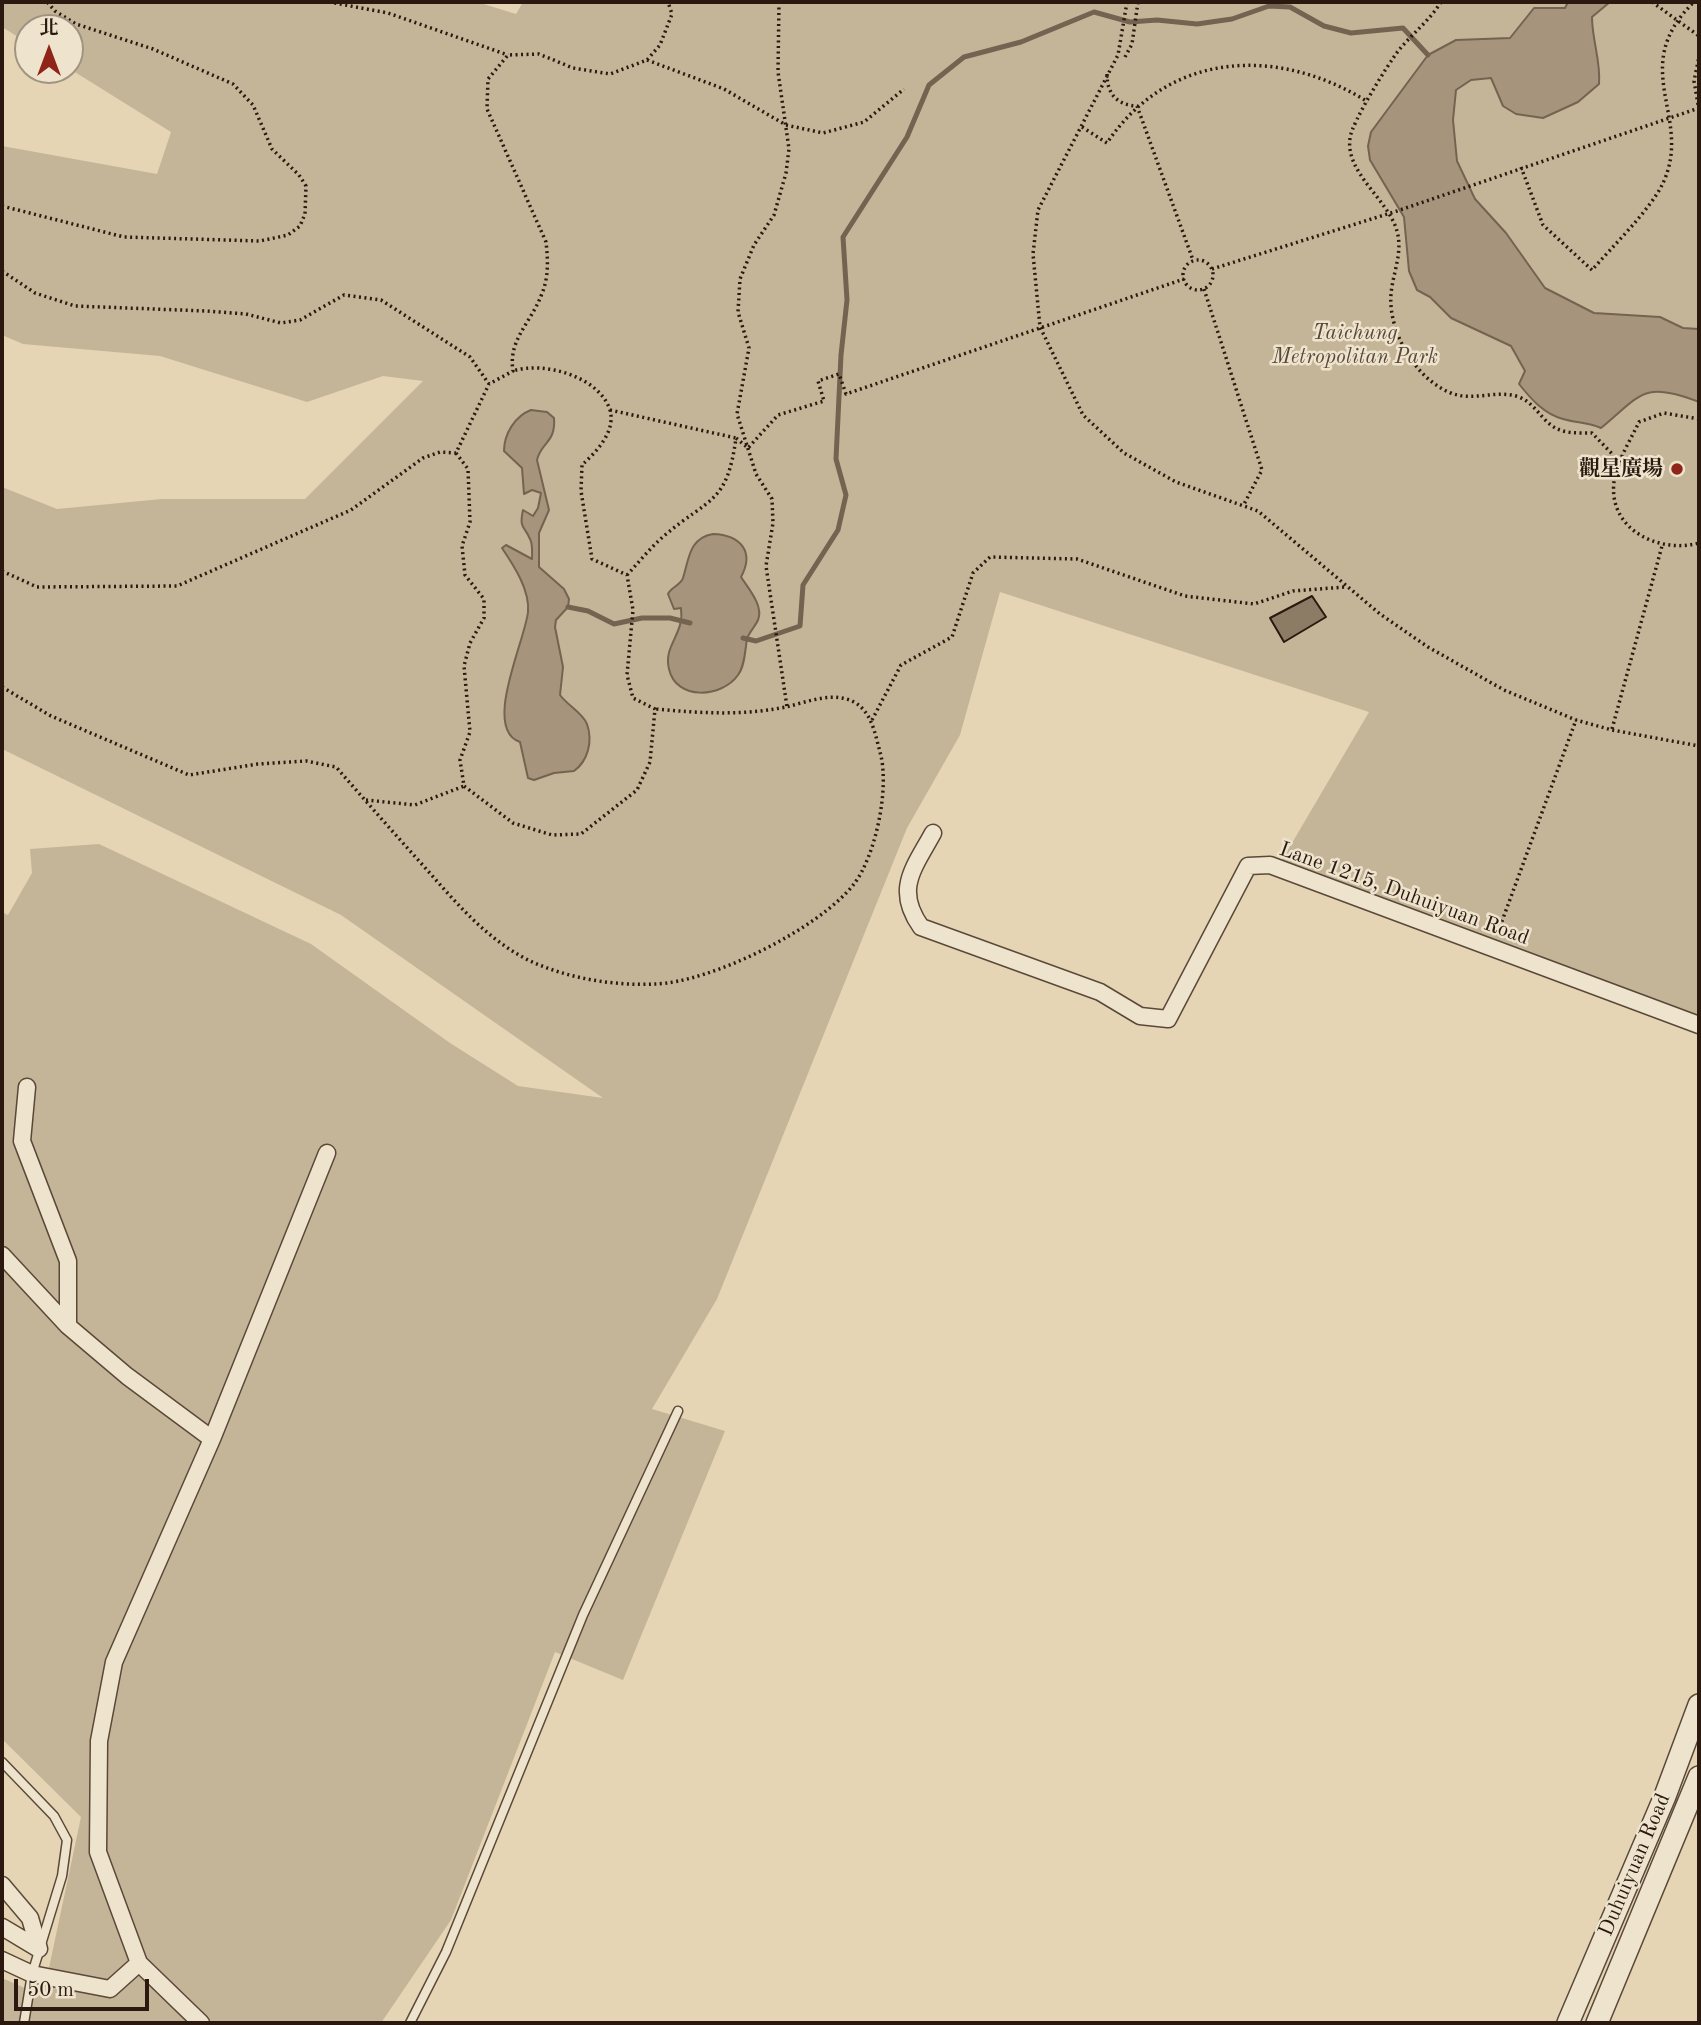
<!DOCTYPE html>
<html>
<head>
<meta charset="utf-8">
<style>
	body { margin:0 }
	#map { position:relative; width:1701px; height:2025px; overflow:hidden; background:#e5d5b4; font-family:"Old Standard TT","Noto Serif TC",serif }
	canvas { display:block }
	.frame { position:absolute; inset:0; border:4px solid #2b1910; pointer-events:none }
	.north { position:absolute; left:14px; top:14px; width:70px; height:70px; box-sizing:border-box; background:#eee4ce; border:2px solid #a09382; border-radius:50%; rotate:0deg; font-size:19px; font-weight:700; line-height:28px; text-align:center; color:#2b1910 }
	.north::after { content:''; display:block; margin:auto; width:24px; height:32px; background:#8f2418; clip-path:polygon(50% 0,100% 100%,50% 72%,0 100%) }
	.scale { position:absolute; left:14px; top:1979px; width:135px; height:32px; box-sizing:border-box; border:4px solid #2b1910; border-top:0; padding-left:9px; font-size:21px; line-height:24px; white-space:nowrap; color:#2b1910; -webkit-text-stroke:5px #eee4ce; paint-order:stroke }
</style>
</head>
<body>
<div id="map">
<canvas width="1701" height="2025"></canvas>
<div class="frame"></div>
<div class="north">北</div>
<div class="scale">50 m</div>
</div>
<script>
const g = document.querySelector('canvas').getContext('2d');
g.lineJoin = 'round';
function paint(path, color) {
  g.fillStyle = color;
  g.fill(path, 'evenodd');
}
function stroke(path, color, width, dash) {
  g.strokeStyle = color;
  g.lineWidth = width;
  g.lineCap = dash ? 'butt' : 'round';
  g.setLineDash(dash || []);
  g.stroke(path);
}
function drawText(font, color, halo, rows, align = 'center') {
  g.font = font + ' "Old Standard TT","Noto Serif TC",serif';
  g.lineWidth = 5;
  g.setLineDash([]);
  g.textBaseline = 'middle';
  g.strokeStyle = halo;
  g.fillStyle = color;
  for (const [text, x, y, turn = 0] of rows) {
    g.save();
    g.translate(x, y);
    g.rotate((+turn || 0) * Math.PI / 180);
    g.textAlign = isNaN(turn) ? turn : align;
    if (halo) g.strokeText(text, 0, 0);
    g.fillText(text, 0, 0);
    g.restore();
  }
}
const green = new Path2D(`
	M2,2H477L516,14L523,2H1699V1017L1282,860L1369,712L1000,592L960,735L907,828L717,1299L652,1409L725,1431L623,1680L555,1652L451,1920L381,2023H2V1978L43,1996L81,1817L2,1739V912L8,915L32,873L30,849L99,844L311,944L450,1043L518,1086L603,1098L341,915L2,749V487L57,509L162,499H305L423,381L383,376L307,402L160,356L23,344L2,335V146L157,174L171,132L70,69V28H28V43L2,27Z`);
const water = new Path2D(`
	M1568,2H1610L1592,17C1592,40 1601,61 1599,84L1578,102L1543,118L1516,114L1503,106L1491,78L1471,80L1456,90L1453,120L1457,161L1475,199L1506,233L1545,288L1594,313L1660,317L1683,328L1699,329V402C1643,380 1641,395 1601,428C1588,422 1576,423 1563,419C1544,414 1531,399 1519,384L1525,371L1511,346L1451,318L1430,297L1417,290L1409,271L1404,217L1370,160L1368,146L1371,132L1428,55L1456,40L1510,38L1534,8H1565Z
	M531,410L547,412L554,418C556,443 541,442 537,460L549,510L539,533V567L564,589L569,599L568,607L556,620L555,627L563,667L560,695C567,705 583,713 587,724C593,741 588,761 574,771L554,773L534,780L528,778L520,742C482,729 525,641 528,612C530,590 514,566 502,548L506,545L532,559C532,553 533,544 530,539C524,525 519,529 523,510L533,516L538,508L541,493L532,490L524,494L522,468L504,451C504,434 515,416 531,410Z
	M713,534C740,535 755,551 741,577C748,588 764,606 758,620C755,627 749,632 747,639C745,650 745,666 738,675C722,698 676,701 669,669C663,645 685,634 681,608L674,609L668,594C671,587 681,585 683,578C689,559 689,538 713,534Z`);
const stream = new Path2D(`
	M568,607L588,611L614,624L642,618H670L690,623
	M743,638L756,641L800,626L803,585L838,530L846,495L836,459L841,355L847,300L843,237L907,137L929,85L964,57L1021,42L1094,12L1130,22L1157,20L1197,24L1232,19L1269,6L1290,7L1324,26L1351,33L1403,28L1428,55`);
const building = new Path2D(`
	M1312,596L1326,617L1284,642L1270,618Z`);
const path = new Path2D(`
	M329,2L388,13L508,55
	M779,2L778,72L789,149L786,173L774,215L754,245L740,279L738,312L749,348L737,414L756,474L772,499L773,523L766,566L787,707
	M1127,2L1118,55L1038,210L1033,254L1040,327L1083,415L1124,453L1176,482L1258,511L1380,614L1428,647L1504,690L1576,720L1612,730L1699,746
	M1441,2C1430,20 1412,34 1399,50C1388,64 1352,122 1350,138C1345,173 1388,199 1397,231C1403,253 1393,272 1391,294C1388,331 1415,379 1451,393C1473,402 1497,389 1519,397C1534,403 1540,417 1551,425C1562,434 1578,433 1592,433L1620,462
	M1652,2L1699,36
	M1125,57L1132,44L1138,2
	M647,60L724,89L786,125L823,133L864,122L904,89
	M1107,74C1107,94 1117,105 1137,106L1193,260
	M1699,110L1694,81L1699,57
	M1082,127L1107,143C1169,50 1279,46 1368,102
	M1521,167L1543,225L1592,270C1612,247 1651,209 1663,183C1694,117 1626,68 1694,2
	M2,206L124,237L260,241L288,235L300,226L305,214L306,186L299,175L272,149L253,105L233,84L153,49L76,24L55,11L47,2
	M1183 275a15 15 0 1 1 30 0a15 15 0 1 1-30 0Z
	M1212,269L1397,211L1699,108
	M2,271L35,293L75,306L206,311L246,314L281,323L300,320L344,295L381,300L470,357L489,384
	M1204,289L1262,470L1243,506
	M610,410L736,438
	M1699,419L1664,413L1639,422C1630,441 1617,461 1614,482C1608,530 1660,554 1699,543
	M456,453L468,469L470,522L462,546L465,575L484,599V618L470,643L464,666L470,732L460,760L464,786L513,823L552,835L581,834L637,790L650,762L655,709L633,698L627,675L633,610L627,575L592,559L581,491L582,465C596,452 616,432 610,410C599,376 543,361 513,371
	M2,571L37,587L177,586L351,510L423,458L440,452L456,453L489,384L513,371C508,340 530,324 541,296C549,278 548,260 546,242L487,109L488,79L508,55L539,54L573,68L610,74L647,60L660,45L672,14L668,2
	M627,575C639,562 651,547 665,535C710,497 727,504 736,438L748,448L778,415L824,401L818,381L839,374L846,394L1184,279
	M2,687L51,716L189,775L258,764L306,761L336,767C364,799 392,831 420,862C454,900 484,938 530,961C567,978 613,986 654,984C710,983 819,929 854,884C876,855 890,787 880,752C875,734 872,712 854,702C833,691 807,702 786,707C740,716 701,713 655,709
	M872,720L901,665L952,637L973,573L990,557L1077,559L1185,596L1254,604L1293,591L1345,587
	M1612,729L1662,546
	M366,800L415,805L464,786
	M1498,932L1576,720`);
const service = new Path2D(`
	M2,1762L54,1816L67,1840L62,1876L32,1974L24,2023
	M410,2023L446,1952L583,1615L678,1411`);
const minor = new Path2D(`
	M933,833C914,868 894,889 921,927L1100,992L1140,1016L1168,1019L1248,866L1270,865L1699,1025
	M27,1087L22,1141L68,1261V1326
	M2,1255L68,1326L127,1376L212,1439
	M2,1885L30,1918L39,1949L2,1927
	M2,1960L32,1974L110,1989L139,1963
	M201,2023L139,1963L98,1852L99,1741L114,1662L212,1439L327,1153`);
const tertiary = new Path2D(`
	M1568,2023L1665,1796L1699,1705
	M1597,2023L1699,1777`);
const markers = [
	[1677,469,7,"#8f2418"]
];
const parkNames = [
	["Taichung",1355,333],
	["Metropolitan Park",1355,357]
];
const poiNames = [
	["觀星廣場",1663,469]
];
const streetNames = [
	["Lane 1215, Duhuiyuan Road",1404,894,20],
	["Duhuiyuan Road",1635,1865,-67]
];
paint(green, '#c5b598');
paint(water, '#a6957c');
stroke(water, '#756351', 2);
stroke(stream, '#756351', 5);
paint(building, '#8c7b65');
stroke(building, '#2b1910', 2);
stroke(service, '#5a4839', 11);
stroke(minor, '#5a4839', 19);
stroke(tertiary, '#5a4839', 24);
stroke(path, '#2b1910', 3.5, [2, 3.5]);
stroke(service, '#eee4ce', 8);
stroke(minor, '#eee4ce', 16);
stroke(tertiary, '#eee4ce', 21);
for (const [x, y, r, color] of markers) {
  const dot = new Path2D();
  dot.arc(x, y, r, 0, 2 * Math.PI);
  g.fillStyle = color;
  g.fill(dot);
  stroke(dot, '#eee4ce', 2.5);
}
drawText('italic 21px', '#594839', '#eee4ce', parkNames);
drawText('bold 21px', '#2b1910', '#eee4ce', poiNames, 'right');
drawText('21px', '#2b1910', '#eee4ce', streetNames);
</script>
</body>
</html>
